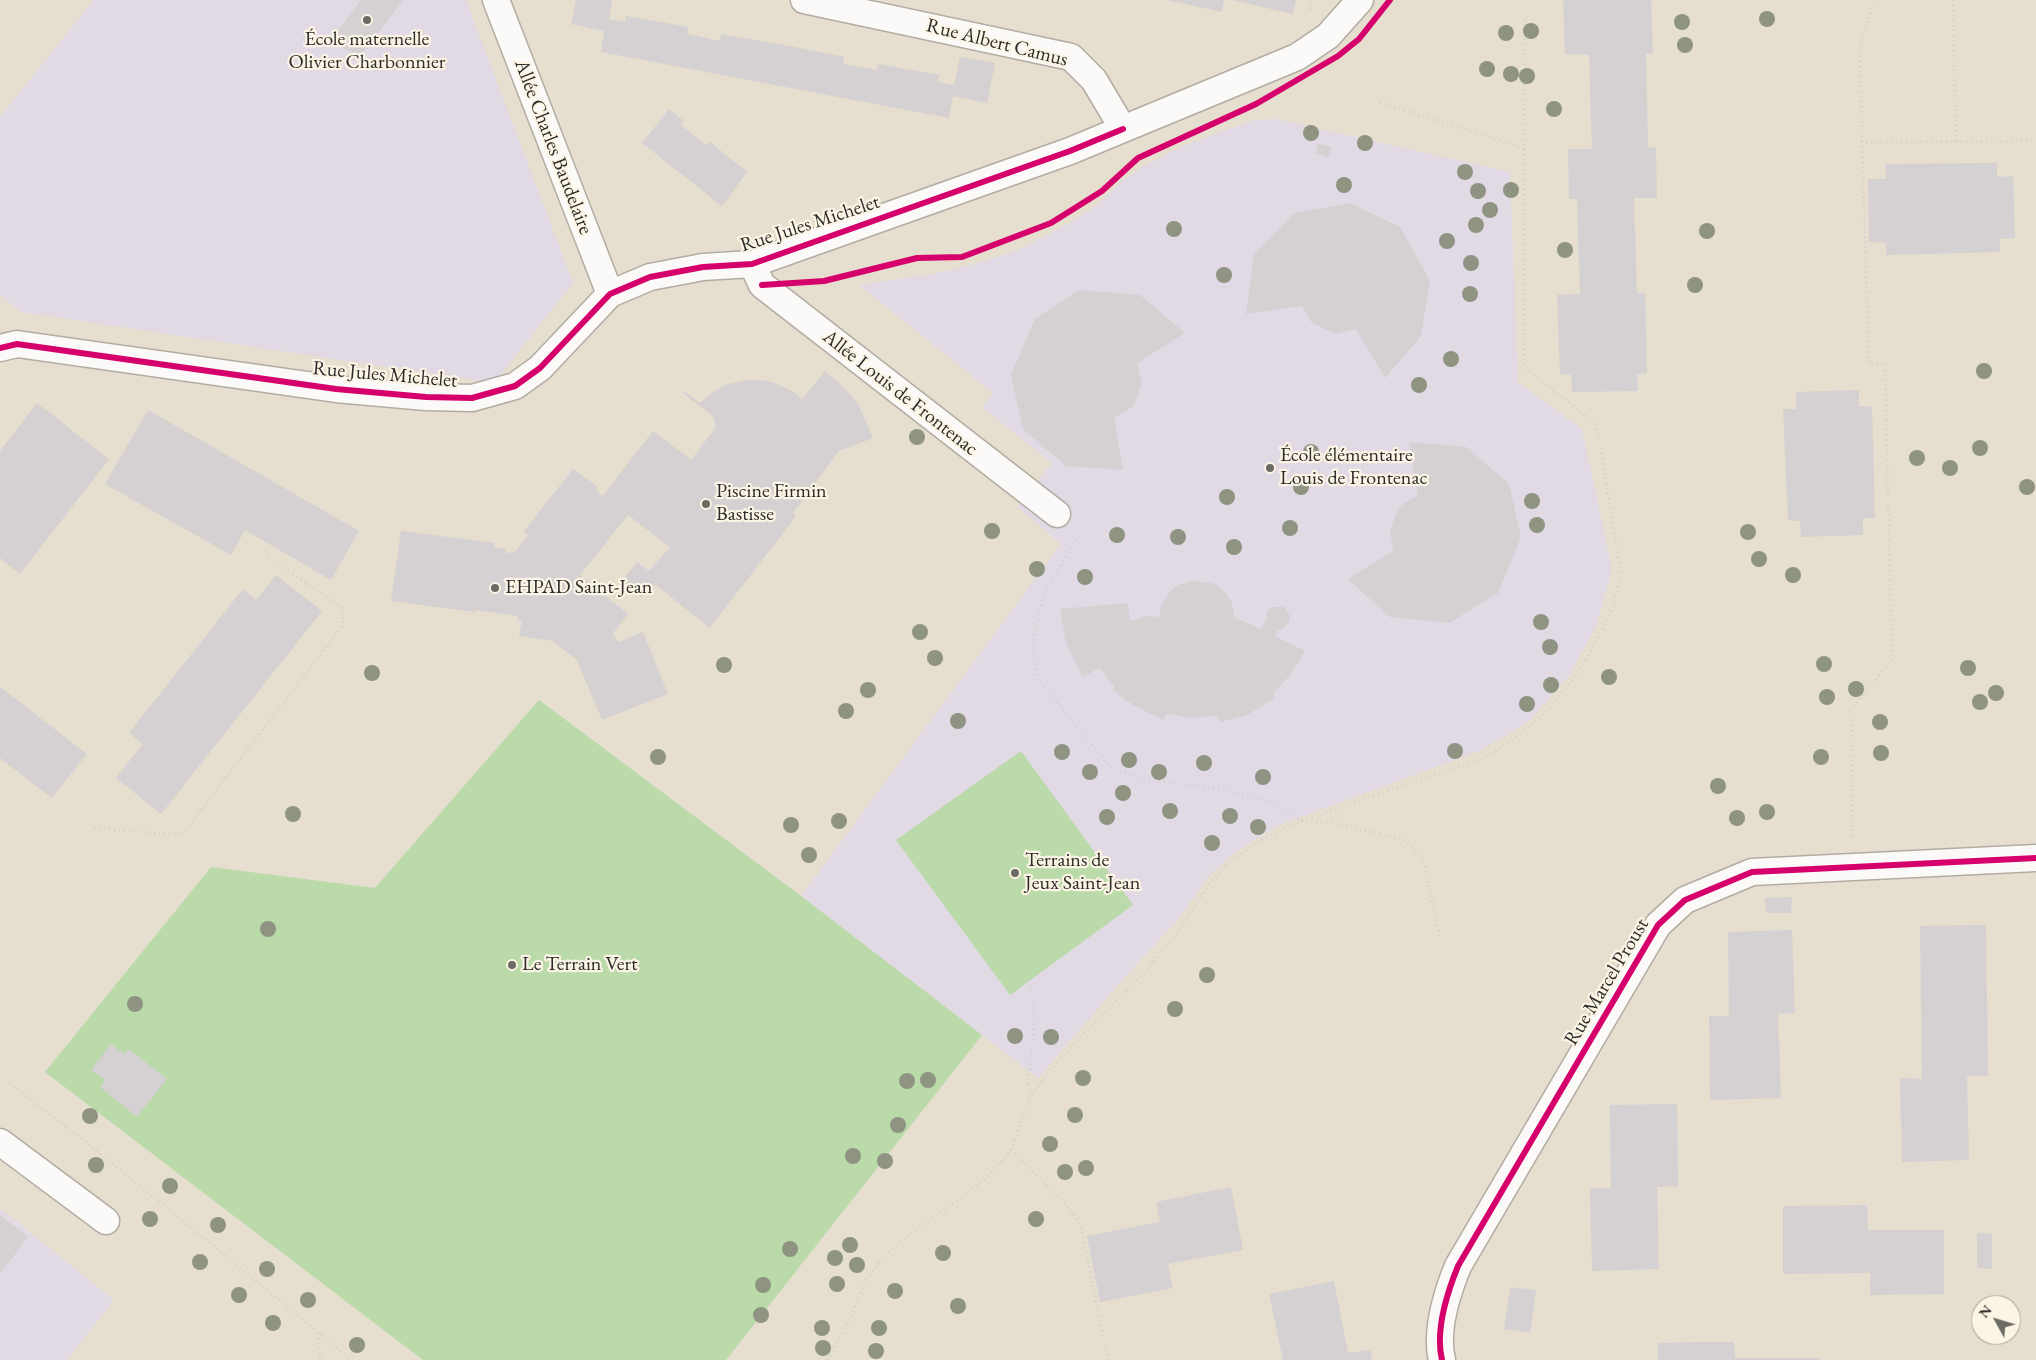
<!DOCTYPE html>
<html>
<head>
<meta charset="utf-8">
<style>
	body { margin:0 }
	#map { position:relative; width:2036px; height:1360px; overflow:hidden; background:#e6dece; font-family:"EB Garamond",serif }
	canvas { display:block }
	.north { position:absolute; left:1971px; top:1295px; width:50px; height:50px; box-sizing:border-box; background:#fcf5e5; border:1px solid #a8a49b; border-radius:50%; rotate:309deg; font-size:14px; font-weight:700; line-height:20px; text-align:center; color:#2b2b2b }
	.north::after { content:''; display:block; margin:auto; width:18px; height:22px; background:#6c6a64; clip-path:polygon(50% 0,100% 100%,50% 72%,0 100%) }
</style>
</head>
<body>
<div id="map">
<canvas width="2036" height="1360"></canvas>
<div class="north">N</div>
</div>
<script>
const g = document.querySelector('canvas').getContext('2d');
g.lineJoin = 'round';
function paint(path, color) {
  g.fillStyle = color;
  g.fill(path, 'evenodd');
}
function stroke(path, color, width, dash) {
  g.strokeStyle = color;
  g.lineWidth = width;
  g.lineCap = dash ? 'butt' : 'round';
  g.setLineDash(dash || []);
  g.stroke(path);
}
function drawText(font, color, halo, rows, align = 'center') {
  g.font = font + ' "EB Garamond",serif';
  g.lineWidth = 4.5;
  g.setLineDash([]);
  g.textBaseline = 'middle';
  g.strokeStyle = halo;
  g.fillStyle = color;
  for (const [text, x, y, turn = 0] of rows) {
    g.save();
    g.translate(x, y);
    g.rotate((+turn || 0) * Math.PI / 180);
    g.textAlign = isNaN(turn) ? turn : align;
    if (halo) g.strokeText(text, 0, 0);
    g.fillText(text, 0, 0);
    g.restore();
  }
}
const built = new Path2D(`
	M94,0H466L573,283L494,383L21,312L0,295V117Z
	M1276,119L1510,172L1518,382L1582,429L1612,569L1596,626L1568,677L1527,723L1479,751L1279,825L1235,852L1208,877L1181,916L1118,985L1038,1078L801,896L1061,544L1017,507L1052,463L982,407L993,393L859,285L932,274L968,266L1018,250L1070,223L1096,206L1121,182L1144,166L1183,146L1254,120Z
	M0,1208L114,1300L67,1360H0Z`);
const green = new Path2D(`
	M539,700L801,896L982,1035L726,1360H423L45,1072L211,867L375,888Z
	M1021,751L1133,905L1010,995L896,840Z`);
const building = new Path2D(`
	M361,0H403L359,58L331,40Z
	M576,0H612L609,19L625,22L626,16L688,27L687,34L720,41L721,34L783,45L844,57L843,64L877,70L878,64L939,75L938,82L954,85L960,57L995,63L987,103L953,96L949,118L601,52L604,31L571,24Z
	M1167,0H1224L1222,12Z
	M1232,0H1296L1293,14Z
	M1563,0H1651L1653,53L1646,54L1648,147L1656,148L1657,198H1634L1637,293H1645L1647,373L1637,374L1638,391L1572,392L1571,375L1560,374L1557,295L1580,294L1577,199H1569L1568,149H1592L1589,55L1565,54Z
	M669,109L684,121L681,125L706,145L710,142L747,172L722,206L642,143Z
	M1318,144L1331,147L1329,158L1316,154Z
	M1997,163V177L2013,176L2015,238L2000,239V252L1886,255V243L1869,242L1868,179H1886L1885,164Z
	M1350,203L1400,227L1430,281L1421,336L1385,378L1356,329L1335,334L1312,323L1302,306L1246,314L1254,255L1294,213Z
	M1079,290L1140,295L1185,333L1137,363L1142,383L1134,406L1114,418L1123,470L1066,466L1023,429L1011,375L1035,319Z
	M825,371L840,383L839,384L848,392L858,404L873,438L839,451L793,513L796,516L710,628L656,585L653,587L650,585L641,597L621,582L637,562L649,571L670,547L628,515L580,575L628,614L613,633L618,642L643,632L668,694L602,720L577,660L553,641L519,636L522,621L517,620L518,616L475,610V612L391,601L401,531L495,543L494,548L506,549V553L515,552L528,535L524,531L573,469L598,487L596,490L603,496L653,431L691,460L716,427L713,416L683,393L684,391L700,403L711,394L725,385L749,380H760L775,383L792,391L802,399Z
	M1859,390V406L1872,407L1875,518H1863V535L1801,537L1800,521L1788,520L1783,409H1796V392Z
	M37,403L109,459L20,574L0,558V451Z
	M148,410L359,531L331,580L245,530L231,555L105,484Z
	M1409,442L1466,447L1509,484L1521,537L1498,593L1449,623L1390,617L1348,579L1393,551L1390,530L1399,507L1418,495Z
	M276,575L322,611L161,814L116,778L143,744L129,733L243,589L256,600Z
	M1192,581L1211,583L1219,587L1227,595L1232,603L1235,619L1241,620L1261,629L1266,620L1267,611L1272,607H1284L1287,611L1290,616L1289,622L1284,628L1278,630L1275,636L1305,651L1291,674L1273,693L1275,698L1247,715L1220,722L1218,716L1190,718L1167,713L1163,720L1133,705L1112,690L1115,687L1099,668L1083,677L1066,643L1060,609L1128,603L1130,621L1147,616L1159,617L1162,604L1169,593L1178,585Z
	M0,687L87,754L52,798L0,758Z
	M1792,897L1791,913H1766L1765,898Z
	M1973,925H1986L1988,1076H1967L1969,1160L1902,1162L1900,1078L1922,1079L1920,926Z
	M1792,930L1795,1013L1778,1014L1781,1098L1710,1100L1709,1016H1729L1728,932Z
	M111,1044L124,1054L129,1049L167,1079L137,1117L100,1087L105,1080L91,1070Z
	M1677,1104L1678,1186L1657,1187L1659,1269L1592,1271L1590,1188H1611L1610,1105Z
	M1231,1187L1243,1250L1168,1264L1173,1288L1100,1302L1087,1236L1160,1222L1156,1202Z
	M1867,1205L1868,1230H1944V1294L1870,1295V1273L1783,1274V1206Z
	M0,1215L28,1237L0,1274Z
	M1977,1233L1992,1234V1269L1977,1268Z
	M1334,1281L1348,1353L1370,1350L1372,1360H1283L1269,1294Z
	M1510,1287L1536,1290L1530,1333L1504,1329Z
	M1702,1342H1734L1735,1358H1820V1360H1658V1343Z`);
const path = new Path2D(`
	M1953,0L1956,143
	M1310,9L1312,0
	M1380,102L1525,149
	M1862,142L1860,48L1868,17L1877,0
	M1076,539L1044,594L1033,644L1037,678L1110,767L1146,779L1226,790L1271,802L1301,821L1333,823L1403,839L1423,858L1440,937
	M94,828L182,835L343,625V608L265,555
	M1852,836L1851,710L1892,659L1885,363L1869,364L1862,142L2036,141
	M1028,980L1035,1012L1028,1084L1031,1095
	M10,1083L117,1167L352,1360
	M1011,1150L1066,1204L1081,1225L1108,1360
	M318,1333L320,1360
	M827,1360L849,1321L867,1278L884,1257L912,1232L962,1198L988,1176L1011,1150L1031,1095L1065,1053L1142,975L1178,932L1208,886L1228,862L1254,844L1290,825L1481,759L1514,739L1550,709L1582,667L1611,613L1621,574L1597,425L1524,367L1525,19`);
const street = new Path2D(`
	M496,0L610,294
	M804,0L1071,57L1094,80L1123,129L1297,57L1328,36L1360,0
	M752,264L762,285L1057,514
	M0,348L17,344L336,389L426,397L472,398L515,386L540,368L610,294L650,277L703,267L752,264L1070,151L1123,129
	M0,1142L106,1221
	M1442,1360C1435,1331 1447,1293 1458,1266L1658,925L1685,900L1752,872L2036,858`);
const cycleway = new Path2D(`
	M762,285L824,281L917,258L962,257L1051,223L1102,191L1138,158L1256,104L1338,56L1359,39L1390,0
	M0,348L17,344L336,389L426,397L472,398L515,386L540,368L610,294L650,277L703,267L752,264L1070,151L1123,129
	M1442,1360C1435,1331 1447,1293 1458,1266L1658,925L1685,900L1752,872L2036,858`);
const trees = [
	[1767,19],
	[1682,22],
	[1531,31],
	[1506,33],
	[1685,45],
	[1487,69],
	[1511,74],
	[1527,76],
	[1554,109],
	[1311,133],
	[1365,143],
	[1465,172],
	[1344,185],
	[1511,190],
	[1478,191],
	[1490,210],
	[1476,225],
	[1174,229],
	[1707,231],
	[1447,241],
	[1565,250],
	[1471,263],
	[1224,275],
	[1695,285],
	[1470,294],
	[1451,359],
	[1984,371],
	[1419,385],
	[917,437],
	[1980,448],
	[1311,452],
	[1917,458],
	[1950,468],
	[1301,487],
	[2027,487],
	[1227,497],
	[1532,501],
	[1537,525],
	[1290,528],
	[992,531],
	[1748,532],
	[1117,535],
	[1178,537],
	[1234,547],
	[1759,559],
	[1037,569],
	[1793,575],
	[1085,577],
	[1541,622],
	[920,632],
	[1550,647],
	[935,658],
	[1824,664],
	[724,665],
	[1968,668],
	[372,673],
	[1609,677],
	[1551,685],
	[1856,689],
	[868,690],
	[1996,693],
	[1827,697],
	[1980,702],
	[1527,704],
	[846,711],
	[958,721],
	[1880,722],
	[1455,751],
	[1062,752],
	[1881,753],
	[658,757],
	[1821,757],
	[1129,760],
	[1204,763],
	[1090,772],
	[1159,772],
	[1263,777],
	[1718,786],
	[1123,793],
	[1170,811],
	[1767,812],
	[293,814],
	[1230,816],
	[1107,817],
	[1737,818],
	[839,821],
	[791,825],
	[1258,827],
	[1212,843],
	[809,855],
	[268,929],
	[1207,975],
	[135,1004],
	[1175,1009],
	[1015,1036],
	[1051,1037],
	[1083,1078],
	[928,1080],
	[907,1081],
	[1075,1115],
	[90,1116],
	[898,1125],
	[1050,1144],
	[853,1156],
	[885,1161],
	[96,1165],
	[1086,1168],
	[1065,1172],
	[170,1186],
	[150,1219],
	[1036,1219],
	[218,1225],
	[850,1245],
	[790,1249],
	[943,1253],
	[835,1258],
	[200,1262],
	[857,1265],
	[267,1269],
	[837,1284],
	[763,1285],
	[895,1291],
	[239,1295],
	[308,1300],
	[958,1306],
	[761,1315],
	[273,1323],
	[822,1328],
	[879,1328],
	[357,1345],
	[823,1348],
	[876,1351]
];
const markers = [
	[367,20,5,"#6c6a64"],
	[1270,468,5,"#6c6a64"],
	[706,504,5,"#6c6a64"],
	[495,588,5,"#6c6a64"],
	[1015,873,5,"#6c6a64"],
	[512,965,5,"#6c6a64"]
];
const poiNames = [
	["École maternelle",367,40,"center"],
	["Olivier Charbonnier",367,63,"center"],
	["École élémentaire",1280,456],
	["Louis de Frontenac",1280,479],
	["Piscine Firmin",716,492],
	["Bastisse",716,515],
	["EHPAD Saint-Jean",505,588],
	["Terrains de",1025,861],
	["Jeux Saint-Jean",1025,884],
	["Le Terrain Vert",522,965]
];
const streetNames = [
	["Rue Albert Camus",997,43,14],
	["Allée Charles Baudelaire",553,147,69],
	["Rue Jules Michelet",810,224,-18],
	["Rue Jules Michelet",385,375,5],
	["Allée Louis de Frontenac",900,393,38],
	["Rue Marcel Proust",1607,982,-59]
];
paint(built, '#e1d9e4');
paint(green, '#badaaa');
paint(building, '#d5d0d1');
stroke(street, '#b2aca3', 29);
stroke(path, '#d2d0cc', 3, [1, 4]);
stroke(street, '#fbfaf8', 26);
stroke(cycleway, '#d6006c', 6);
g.fillStyle = '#8e9382';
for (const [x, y] of trees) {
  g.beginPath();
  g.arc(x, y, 8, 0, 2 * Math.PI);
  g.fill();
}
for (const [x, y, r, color] of markers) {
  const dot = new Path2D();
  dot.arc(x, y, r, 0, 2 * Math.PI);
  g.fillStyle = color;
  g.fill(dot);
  stroke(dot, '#fcf5e5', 2);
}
drawText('20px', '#2b2b2b', '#fcf5e5', poiNames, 'left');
drawText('20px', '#2b2b2b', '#fcf5e5', streetNames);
</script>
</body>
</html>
